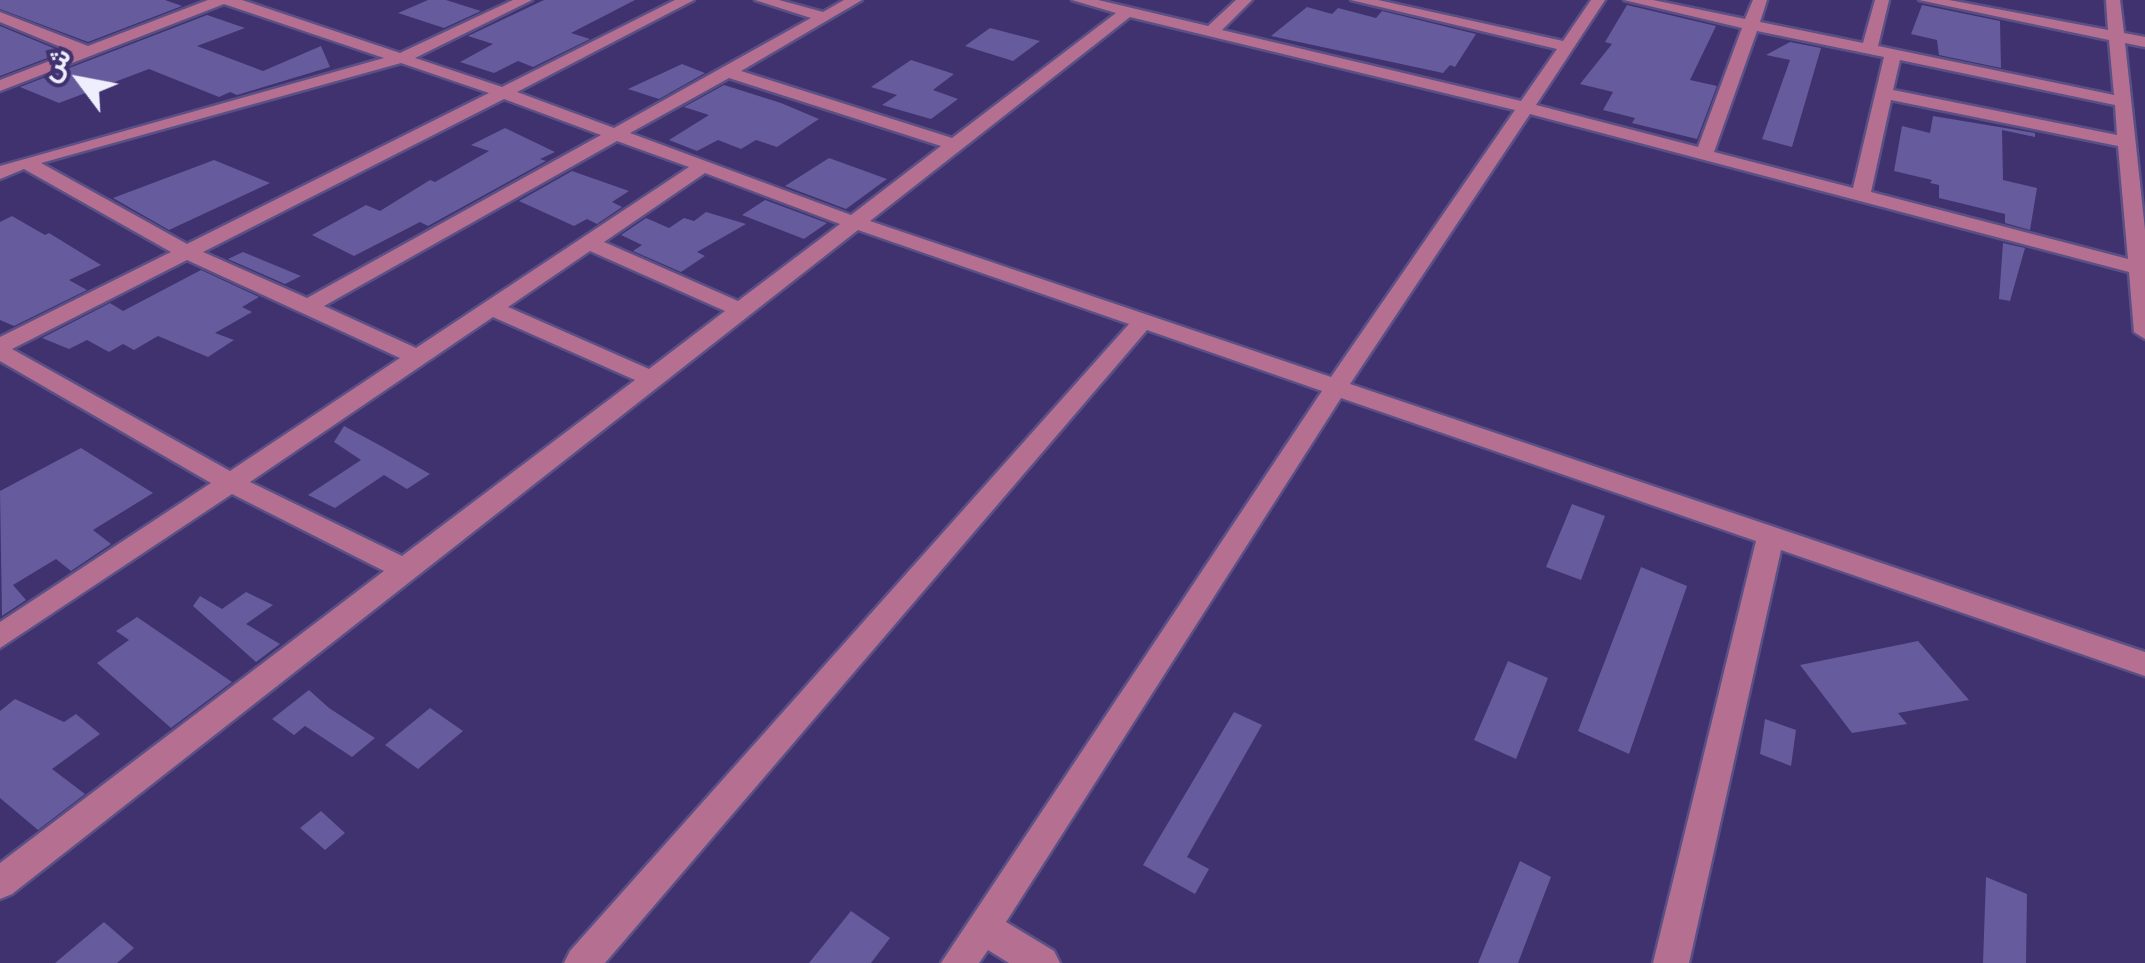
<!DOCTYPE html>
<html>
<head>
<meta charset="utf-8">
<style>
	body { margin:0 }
	#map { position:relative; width:2145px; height:963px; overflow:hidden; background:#3f326f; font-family:Mulish,Vazirmatn,sans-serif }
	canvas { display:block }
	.north { position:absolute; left:30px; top:30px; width:100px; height:100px; -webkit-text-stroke:8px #3f326f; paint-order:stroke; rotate:302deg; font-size:28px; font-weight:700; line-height:40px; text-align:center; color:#efeefd }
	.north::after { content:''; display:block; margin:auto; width:35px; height:45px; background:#efeefd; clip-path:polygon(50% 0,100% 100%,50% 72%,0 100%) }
</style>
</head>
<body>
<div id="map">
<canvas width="2145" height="963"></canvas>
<div class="north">ش</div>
</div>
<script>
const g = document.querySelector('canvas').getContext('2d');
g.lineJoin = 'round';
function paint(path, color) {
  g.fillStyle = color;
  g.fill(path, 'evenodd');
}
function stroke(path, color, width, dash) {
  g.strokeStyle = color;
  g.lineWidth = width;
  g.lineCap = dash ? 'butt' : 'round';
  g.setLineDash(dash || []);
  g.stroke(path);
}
const building = new Path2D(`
	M0,0H165L182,6L88,42L0,9Z
	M428,0H446L481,11L444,28L398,13Z
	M544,0H635L571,33L590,39L533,67L518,61L494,73L460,62L493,44L468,36Z
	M1627,5L1716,26L1690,80L1717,86L1697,139L1632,123L1635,118L1603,110L1613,92L1580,84L1612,44L1605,42Z
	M1922,5L2000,21L2001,68L1939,55L1937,40L1911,34Z
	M1307,7L1332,14L1338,8L1376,18L1382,11L1476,34L1455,67L1450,65L1443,73L1271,36Z
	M207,15L245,28L197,46L263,71L321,46L330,67L237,95L230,92L219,97L149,69L59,103L20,87Z
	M0,26L63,52L0,76Z
	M990,28L1040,41L1013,61L965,46Z
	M1790,42L1821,48L1792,147L1762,139L1790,60L1766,55Z
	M911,60L954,74L933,90L958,99L931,119L882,105L897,95L871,87Z
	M682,64L705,73L659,99L628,89Z
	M724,85L781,103L819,119L777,147L756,140L741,149L718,140L697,151L669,140L709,115L684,107Z
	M1933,116L2035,133V137L2002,130L2003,180L2037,188L2030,230L2005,223V214L1939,198V185L1930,183L1932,180L1894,171L1902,126L1930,133Z
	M505,128L555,152L540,159L546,161L428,226L420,222L354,256L312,235L366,205L380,211L430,180L435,182L489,151L471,145Z
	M829,158L887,179L846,209L785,186Z
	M214,160L270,183L169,230L113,198Z
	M572,171L629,191L612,202L622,207L597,224L587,219L574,226L519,201Z
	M765,200L827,223L804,239L742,215Z
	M706,212L746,224L697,252L705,256L681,272L633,251L642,245L621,235L646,218L669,228L684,218L694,221Z
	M12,216L45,235L49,233L101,265L69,280L87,290L14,326L0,320V222Z
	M2003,243L2025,248L2010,301L1999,299Z
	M243,252L301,276L285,284L228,259Z
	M201,270L259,297L242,307L252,312L215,333L234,340L208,357L158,336L134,350L123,344L109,352L87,340L69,349L42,338L110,303L123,311Z
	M344,426L381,446L430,474L407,489L384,475L335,508L308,495L361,460L334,442Z
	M81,448L153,493L93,530L111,544L71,571L56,559L13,585L26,600L2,616L0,491Z
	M1572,504L1605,516L1581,580L1546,567Z
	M1641,567L1687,586L1629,754L1578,731Z
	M246,592L273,605L246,624L280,644L256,662L193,606L200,596L222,609Z
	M137,617L232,682L171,728L97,663L129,640L116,631Z
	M1918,641L1969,700L1898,713L1907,724L1852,733L1800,665Z
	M1508,661L1548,678L1516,759L1474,740Z
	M309,690L329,708L375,738L352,757L305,726L294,735L272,719Z
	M15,699L64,722L76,714L100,734L52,769L85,794L38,830L0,798V711Z
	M430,708L463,731L418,769L385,745Z
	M1234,712L1262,725L1187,857L1209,869L1195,894L1143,865Z
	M1765,719L1796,730L1791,766L1760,754Z
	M321,811L345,833L325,850L300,828Z
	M1520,861L1551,877L1518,963H1478Z
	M1986,877L2027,894L2026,963H1983Z
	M851,911L890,938L871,963H809Z
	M104,922L134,948L117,963H55Z`);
const minor = new Path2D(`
	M208,0H242L400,53L513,0H532L415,58L502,87L675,0H694L517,92L614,128L811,18L755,0H779L823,12L844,0H862L741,71L952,138L1116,13L1072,0H1098L1208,26L1236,0H1252L1222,30L1521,101L1557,49L1351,0H1378L1563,41L1591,0H1605L1536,105L1698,147L1742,28L1624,0H1653L1745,19L1753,0H1767L1760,22L1863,43L1875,0H1889L1878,46L2114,95L2109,40L1919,0H1949L2108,30L2106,0H2120L2124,33L2145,37V47L2125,43L2145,230V339L2134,332L2129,272L1530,114L1350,384L2145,652V676L1781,550L1689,963H1653L1756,541L1341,398L1006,922L1054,951L1060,963H1009L988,950L979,963H941L1322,391L1147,330L605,963H564L570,951L1129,324L858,230L12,894L0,899V863L384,571L232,494L0,648V622L211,483L0,361V337L171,252L24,169L0,179V166L384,58L224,4L0,91V80L73,52L0,22V12L88,46ZM1130,17L1515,110L1331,377L870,221ZM1757,31L1884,57L1853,188L1714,152ZM1900,60L2115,105L2117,135L1893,90ZM401,63L489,93L187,244L41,163ZM729,78L941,146L851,215L630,133ZM504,99L601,135L307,298L203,252ZM1891,100L2118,146L2128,259L1871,192ZM617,141L689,167L416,348L324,306ZM705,173L840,224L738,301L604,242ZM590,251L725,311L649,369L508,307ZM187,260L400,358L230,471L12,349ZM493,317L635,380L402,556L250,482Z`);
paint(building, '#665b9c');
stroke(minor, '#5b5086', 5);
paint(minor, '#b57091');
</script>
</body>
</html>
